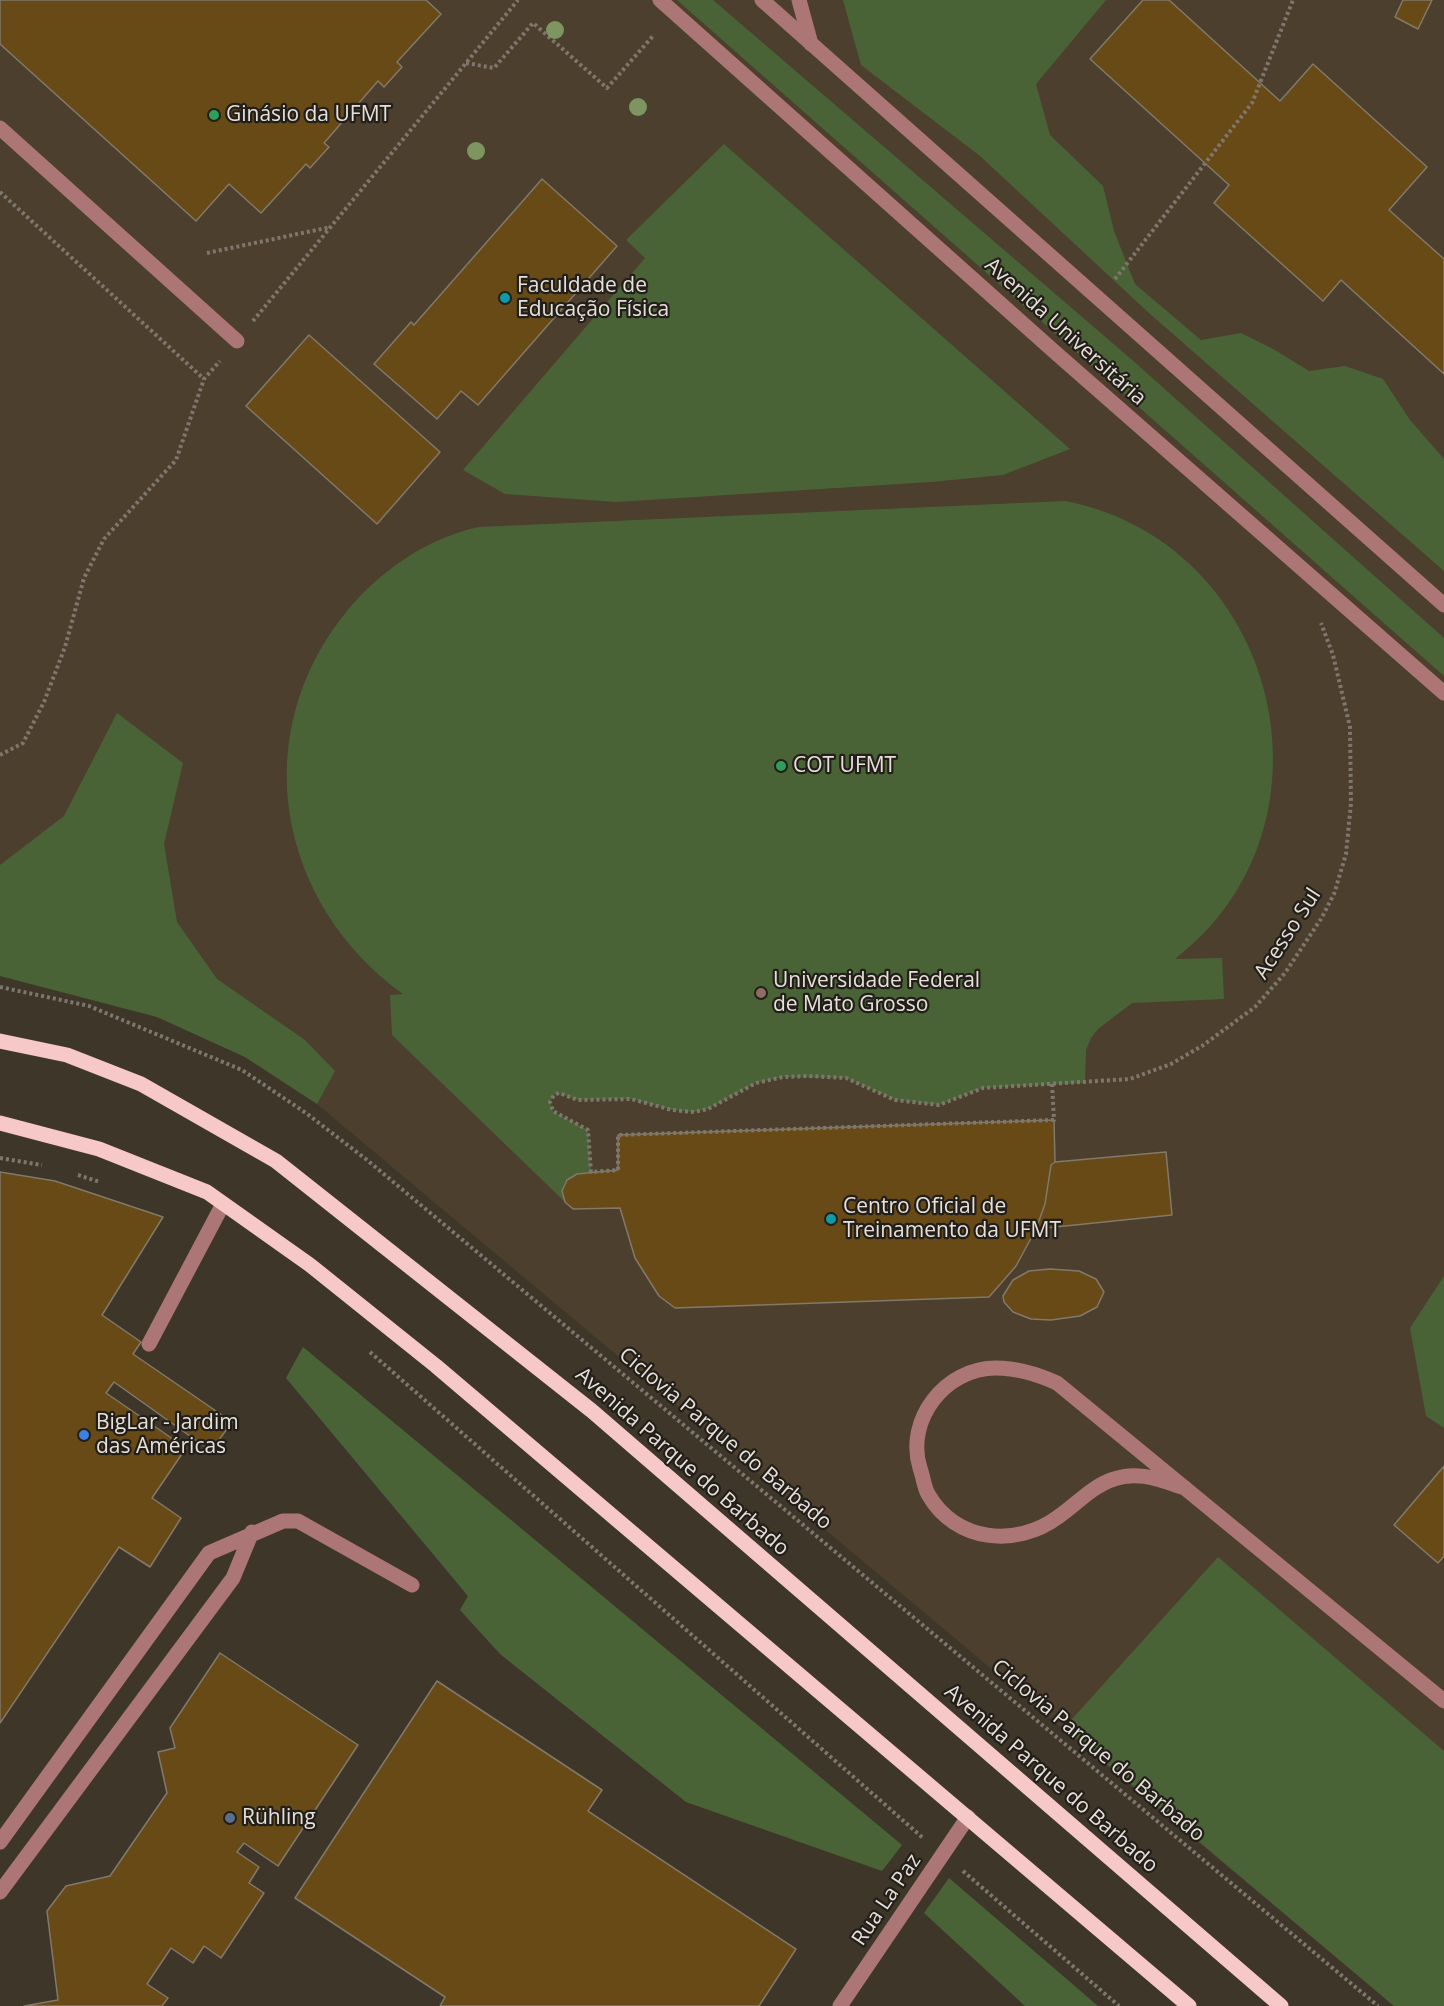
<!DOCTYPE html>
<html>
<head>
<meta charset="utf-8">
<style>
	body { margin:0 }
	canvas { display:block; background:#3f362a }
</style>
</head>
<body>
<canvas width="1444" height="2006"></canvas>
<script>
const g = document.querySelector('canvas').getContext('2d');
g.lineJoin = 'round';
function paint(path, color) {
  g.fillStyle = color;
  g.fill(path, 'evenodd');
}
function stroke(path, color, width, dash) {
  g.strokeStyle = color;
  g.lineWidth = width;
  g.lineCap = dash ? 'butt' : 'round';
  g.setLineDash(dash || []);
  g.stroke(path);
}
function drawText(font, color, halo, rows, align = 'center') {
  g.font = font + ' "Open Sans",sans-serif';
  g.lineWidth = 4.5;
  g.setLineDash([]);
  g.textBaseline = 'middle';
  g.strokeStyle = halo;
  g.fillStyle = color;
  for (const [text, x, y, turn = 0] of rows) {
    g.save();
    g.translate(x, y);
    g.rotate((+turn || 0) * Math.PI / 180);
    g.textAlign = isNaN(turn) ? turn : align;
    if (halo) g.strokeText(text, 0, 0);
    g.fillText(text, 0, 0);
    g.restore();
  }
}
const built = new Path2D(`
	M0,0H1444V2006H1394L317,1104L245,1057L157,1017L0,969Z`);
const green = new Path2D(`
	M677,0H713L1131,359L1444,638V676Z
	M843,0H1106L1036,84L1050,135L1103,186L1114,231L1135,284L1201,340L1241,333L1275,350L1309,371L1345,366L1383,379L1410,420L1444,459V571L1149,313L980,156L861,65Z
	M724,144L1070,449L1003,475L931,482L616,502L505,494L463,470L645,258L626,240Z
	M1065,501C1279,542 1349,826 1175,959L1222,958L1224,999L1132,1003L1098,1029L1091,1038L1086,1050L1085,1083L983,1088L939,1105L895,1100L846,1078L783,1077L756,1083L708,1109L694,1112L672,1110L631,1099L578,1100L556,1093L550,1102L553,1111L588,1130L591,1172C573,1174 556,1181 565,1202L392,1035L390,995L403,994C277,903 246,734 347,611C380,571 427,538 479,527Z
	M117,713L183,763L164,844L177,922L217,979L305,1040L335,1071L317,1104L245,1057L157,1017L0,976V865L64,816Z
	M1444,1276V1428L1426,1416L1410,1328Z
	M303,1347L902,1845L882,1871L686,1802L500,1654L460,1610L468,1596L286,1378Z
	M1218,1557L1444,1751V2006H1394L1064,1728Z
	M949,1878L1098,2006H1025L924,1913Z`);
const building = new Path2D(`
	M0,0H426L441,14L397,62L402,67L384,87L378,81L324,143L329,147L310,168L306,164L261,213L229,184L196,221L0,44Z
	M1143,0H1169L1280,101L1313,64L1427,167L1389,210L1444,259V374L1341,280L1323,301L1214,203L1229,185L1090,59Z
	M1403,0H1432L1418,29L1395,17Z
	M542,179L617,246L478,405L461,391L437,419L374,364L411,322L414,325Z
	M309,335L440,452L377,524L246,406Z
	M1054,1120L1055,1162L1051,1165L1045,1204L1036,1229L1016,1266L989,1297L675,1308L659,1296L635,1258L620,1208L573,1209L565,1202L562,1191L567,1180L577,1174L618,1170V1135Z
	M1166,1152L1172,1215L1036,1229L1045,1204L1051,1165L1055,1162Z
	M0,1172L55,1181L163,1217L102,1315L141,1342L133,1354L232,1422L211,1451L114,1382L106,1393L186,1448L152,1498L181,1518L150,1567L119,1547L0,1723Z
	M1050,1269L1079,1271L1096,1279L1104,1292L1097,1307L1080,1316L1051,1320L1031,1319L1013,1312L1004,1302L1003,1296L1013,1280L1029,1271Z
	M1444,1466V1556L1438,1563L1394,1525Z
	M220,1653L358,1745L278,1866L244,1843L237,1852L259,1867L249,1883L264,1893L221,1958L204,1946L193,1963L171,1948L147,1984L168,1998L162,2006H24L58,2000L47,1911L66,1886L110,1876L167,1793L158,1752L175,1748L170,1728Z
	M437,1681L602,1790L588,1811L796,1949L759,2006H440L445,1997L295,1898Z`);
const path = new Path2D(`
	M466,63L494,68L533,23L607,88L653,36
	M0,192L204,379
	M207,253L331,227
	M1115,279L1252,103L1293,0
	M253,321L518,0
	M0,755L23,743L44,702L65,647L84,578L104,539L176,460L204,379L220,361
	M0,987L89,1006L242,1070L306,1113L367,1160L1378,2006
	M1052,1084L1054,1120L618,1135V1170L591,1172L588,1130L553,1111L550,1102L554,1095L559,1093L578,1100L631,1099L672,1110L694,1112L708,1109L756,1083L783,1077L809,1076L846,1078L895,1100L939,1105L983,1088L1130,1079L1171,1064L1202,1046L1255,1007L1285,973L1321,919L1334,894L1346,854L1351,803L1350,727L1333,655L1321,623
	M0,1158L42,1165
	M78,1175L100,1182
	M370,1352L923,1838
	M963,1871L1119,2006`);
const minor = new Path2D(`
	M660,0L1057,354L1444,693
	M762,0L1444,605
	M799,0L811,44
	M0,128L237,341
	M149,1344L223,1204
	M1185,1488C1162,1481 1139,1470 1114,1479C1092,1486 1077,1504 1058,1517C1016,1548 955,1542 928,1494C924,1487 923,1476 920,1468C905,1420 945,1368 996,1368C1018,1368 1037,1374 1057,1383L1444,1701
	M0,1842L209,1553L283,1521H298L412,1585
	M0,1892L233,1578L252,1532
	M840,2006L968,1817`);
const major = new Path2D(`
	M0,1041L67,1055L141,1084L276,1161L592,1411L1281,2006
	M0,1123L99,1149L207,1192L310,1265L436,1366L1189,2006`);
const trees = [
	[555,30],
	[638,107],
	[476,151]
];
const markers = [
	[214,115,6,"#2e9e5b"],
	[505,298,6,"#0f9aa8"],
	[781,766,6,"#2e9e5b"],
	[761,993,6,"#8d6e63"],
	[831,1219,6,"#0f9aa8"],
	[84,1435,6,"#3f7fe0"],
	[230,1818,6,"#5c6f8a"]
];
const poiNames = [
	["Ginásio da UFMT",226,115],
	["Faculdade de",517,286],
	["Educação Física",517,310],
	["COT UFMT",793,766],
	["Universidade Federal",773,981],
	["de Mato Grosso",773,1005],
	["Centro Oficial de",843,1207],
	["Treinamento da UFMT",843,1231],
	["BigLar - Jardim",96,1423],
	["das Américas",96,1447],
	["Rühling",242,1818]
];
const streetNames = [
	["Avenida Universitária",1065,332,42],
	["Acesso Sul",1288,934,-57],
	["Ciclovia Parque do Barbado",725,1439,40],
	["Avenida Parque do Barbado",682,1462,41],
	["Ciclovia Parque do Barbado",1098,1751,40],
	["Avenida Parque do Barbado",1051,1779,41],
	["Rua La Paz",887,1900,-56]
];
paint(built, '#4c3f2d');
paint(green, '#496337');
paint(building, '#674a16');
stroke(building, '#82796b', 1.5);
stroke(path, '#7f776d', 4, [3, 3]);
stroke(minor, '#ad7676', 15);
stroke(major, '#f7c8c8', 15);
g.fillStyle = '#7d9560';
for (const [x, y] of trees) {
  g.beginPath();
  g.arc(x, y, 9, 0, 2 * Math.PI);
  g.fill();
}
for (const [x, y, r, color] of markers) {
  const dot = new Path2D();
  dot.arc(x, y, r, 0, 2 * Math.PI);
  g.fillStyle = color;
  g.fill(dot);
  stroke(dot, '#221e19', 2);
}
drawText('21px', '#e6e0d9', '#221e19', poiNames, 'left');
drawText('21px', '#e6e0d9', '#221e19', streetNames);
</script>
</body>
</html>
